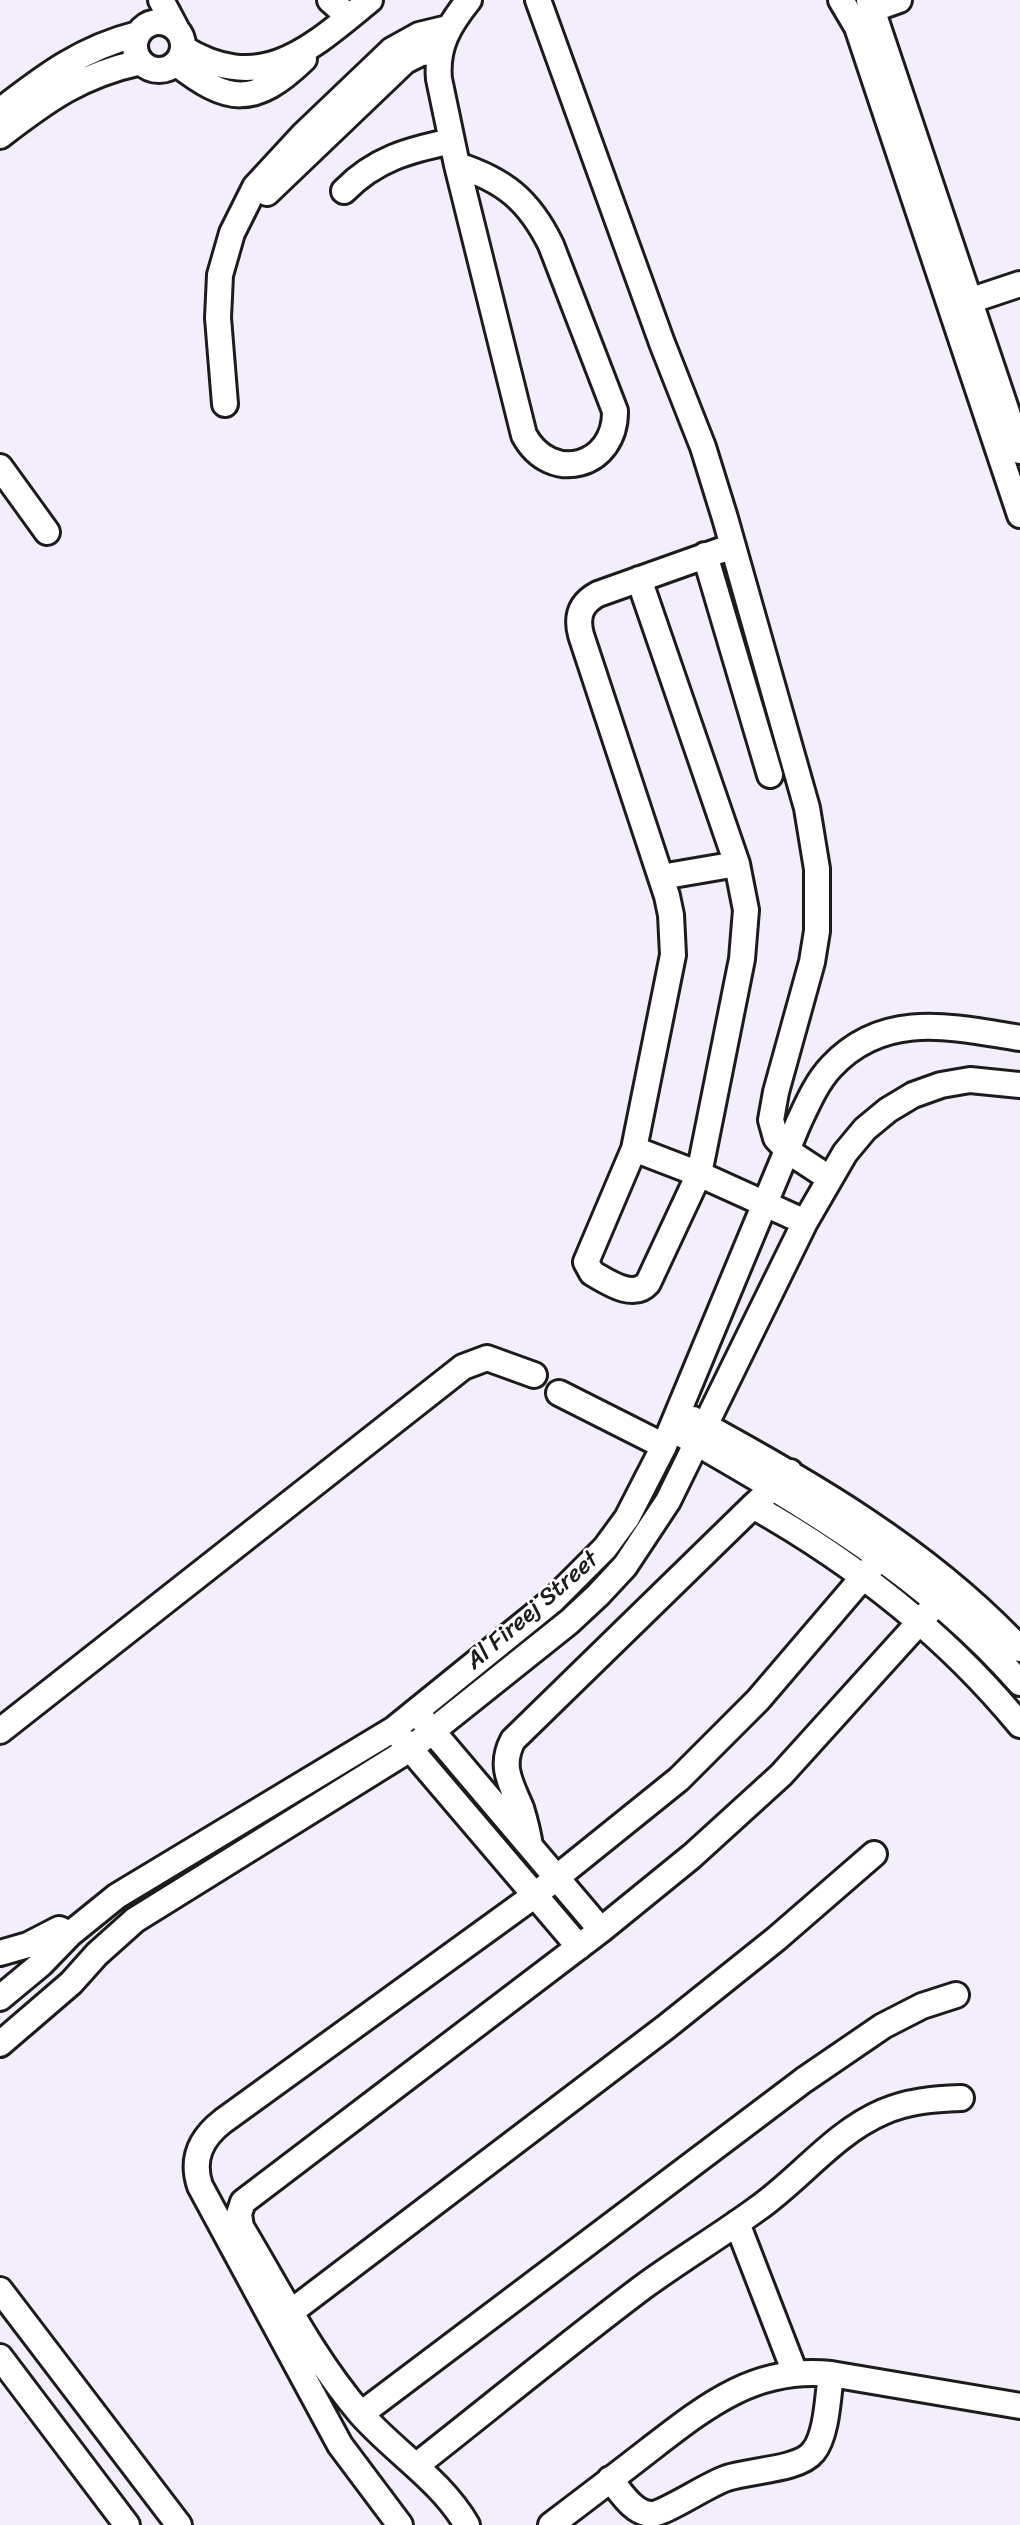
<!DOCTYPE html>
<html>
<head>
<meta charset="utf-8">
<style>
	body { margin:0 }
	canvas { display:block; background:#f3edfc }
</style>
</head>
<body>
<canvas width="1020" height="2525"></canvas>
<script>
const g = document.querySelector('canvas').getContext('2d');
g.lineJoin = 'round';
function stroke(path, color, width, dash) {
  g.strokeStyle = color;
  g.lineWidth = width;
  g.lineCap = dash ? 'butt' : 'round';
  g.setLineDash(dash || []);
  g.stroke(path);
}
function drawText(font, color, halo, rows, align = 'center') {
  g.font = font + ' Sriracha,sans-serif';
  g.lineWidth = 5;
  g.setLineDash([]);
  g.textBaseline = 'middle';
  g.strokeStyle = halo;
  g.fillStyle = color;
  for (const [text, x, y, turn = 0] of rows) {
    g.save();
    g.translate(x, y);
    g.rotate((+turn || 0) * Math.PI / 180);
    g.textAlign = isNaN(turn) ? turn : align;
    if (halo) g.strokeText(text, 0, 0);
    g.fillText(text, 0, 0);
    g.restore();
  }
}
const minor = new Path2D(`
	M161,0L176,28
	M330,0L349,17
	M538,0L662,343L703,447L725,518L807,808L817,869V931L812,962L776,1092L771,1120L776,1138L788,1151L829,1178
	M841,0L857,27L1020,515
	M869,0L1020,451
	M871,10L899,0
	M135 46a24 24 0 1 1 48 0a24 24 0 1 1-48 0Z
	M183,48C261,96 310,49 370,0
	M176,63C228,104 254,107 304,59
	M0,111C45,76 82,48 138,34
	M0,136C48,99 81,75 141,62
	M457,165C504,180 529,200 551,245L615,411C616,467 551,485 524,435L457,165L439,79C436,46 449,25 469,0
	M344,191C375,159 409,150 452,141
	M267,193L405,61L421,53L439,52
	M954,306L1020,284
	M225,404L218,318L220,275L232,233L255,187L304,134L392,50L419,35L448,28
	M0,467L47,532
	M705,555L770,775
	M639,579L737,864L746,910L742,959L699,1174L648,1283C633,1300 608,1282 592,1273L586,1262L634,1149L673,955L671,915L667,896L581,635C576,616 581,603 598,594L733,546
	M661,877L737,864
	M634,1149L699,1174L805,1222
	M559,1393L664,1446
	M693,1419C809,1482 929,1551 1020,1649
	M681,1434C803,1504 927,1576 1020,1683
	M753,1506C854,1563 946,1635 1020,1725
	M423,1720L601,1930
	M0,1731L463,1367L487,1358L534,1375
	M401,1738L579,1947
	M530,1846C528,1833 525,1821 521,1808C511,1784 499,1766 513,1740L753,1506L790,1472
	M0,1953L28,1945L59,1929L70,1934
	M0,1998L41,1964L70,1934L117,1896L394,1729L552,1601L605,1548L627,1518L664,1446L798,1124C807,1105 816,1083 831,1067C884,1010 952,1027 1020,1038
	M0,2044L71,1983L97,1954L135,1920L410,1749L569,1622L598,1595L625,1566L668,1501L805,1222L845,1153L865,1129L888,1110L913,1095L941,1085L970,1080L1020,1085
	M737,2223L795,2373
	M0,2290L179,2525
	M279,2321L666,2027L776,1939L874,1854
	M0,2357L127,2525
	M361,2414L804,2080L883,2026L922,2006L956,1995
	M417,2465C492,2406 566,2345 643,2287C680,2260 720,2236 757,2209C800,2179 834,2133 883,2112C908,2101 934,2099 961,2098
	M610,2479C621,2492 632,2512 650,2514C663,2515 708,2484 727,2478C750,2470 799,2470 813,2452C827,2436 828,2395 831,2374
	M400,2525L340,2445L200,2186C191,2159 201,2138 223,2121L535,1895L679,1779L758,1700L894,1541
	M467,2525C440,2479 394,2452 360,2413C312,2357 279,2290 241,2227L239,2214L243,2202L601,1930L692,1856L781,1775L952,1586
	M551,2525C584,2500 617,2475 649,2450C706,2406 755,2366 831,2374L1020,2406`);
const streetNames = [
	["Al Fireej Street",533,1611,-41]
];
stroke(minor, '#1c1c1c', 30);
stroke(minor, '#fff', 24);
drawText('24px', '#1c1c1c', '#fff', streetNames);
</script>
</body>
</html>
